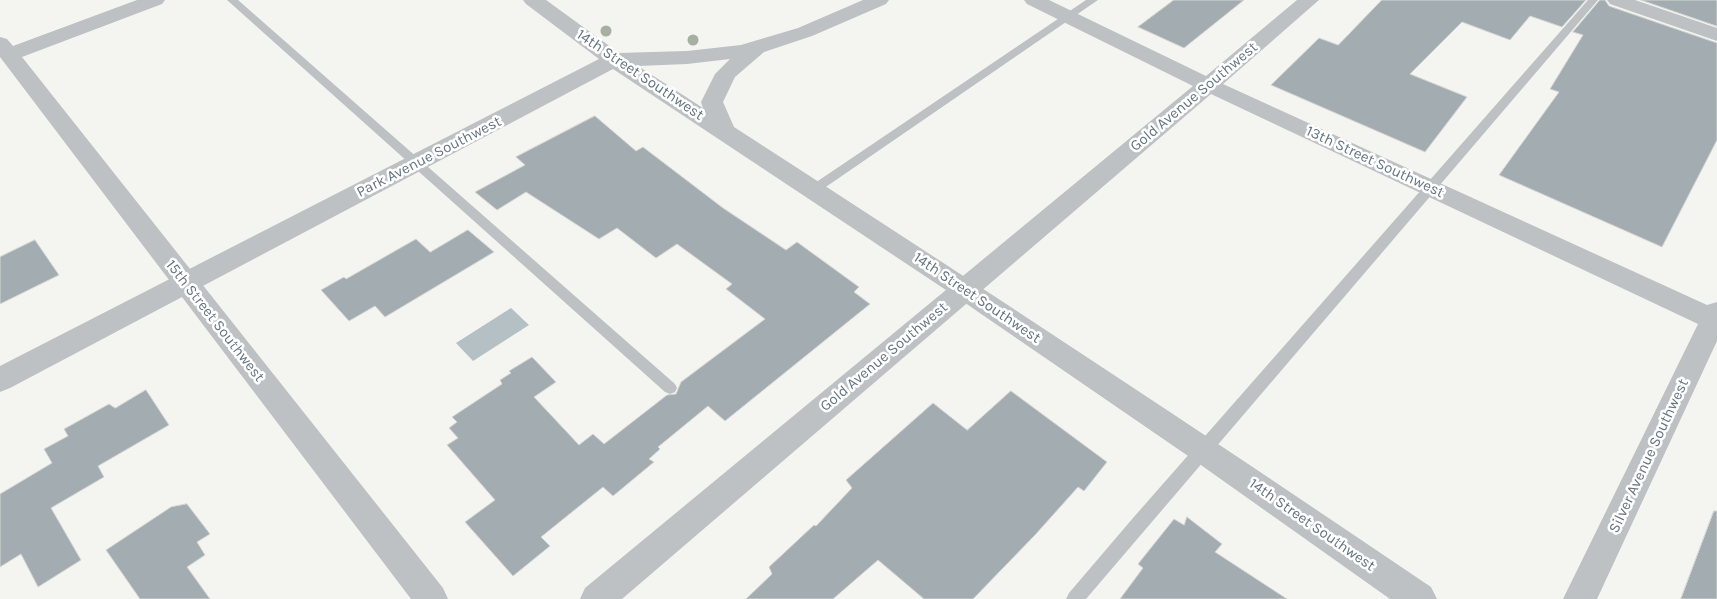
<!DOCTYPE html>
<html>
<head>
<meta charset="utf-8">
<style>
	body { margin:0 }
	canvas { display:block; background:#f4f4f0 }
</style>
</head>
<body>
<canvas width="1717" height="599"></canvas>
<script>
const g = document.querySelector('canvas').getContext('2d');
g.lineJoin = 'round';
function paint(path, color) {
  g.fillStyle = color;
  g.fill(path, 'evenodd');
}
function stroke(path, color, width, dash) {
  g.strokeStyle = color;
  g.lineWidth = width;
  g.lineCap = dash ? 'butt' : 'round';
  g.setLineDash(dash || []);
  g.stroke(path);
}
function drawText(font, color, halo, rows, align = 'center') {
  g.font = font + ' Karla,sans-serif';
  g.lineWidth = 5;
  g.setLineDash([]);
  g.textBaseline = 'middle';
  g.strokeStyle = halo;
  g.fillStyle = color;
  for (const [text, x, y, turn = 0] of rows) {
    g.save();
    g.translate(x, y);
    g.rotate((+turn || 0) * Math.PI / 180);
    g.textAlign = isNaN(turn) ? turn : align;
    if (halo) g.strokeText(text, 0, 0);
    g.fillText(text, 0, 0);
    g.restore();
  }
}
const water = new Path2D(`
	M511,308L529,325L473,361L456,343Z`);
const building = new Path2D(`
	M1174,0H1244L1184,48L1138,27Z
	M1382,0H1586L1562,27L1530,16L1510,40L1462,22L1410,74L1467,97L1425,152L1271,85L1319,38L1338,45Z
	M1600,0H1605L1609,6L1717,43V140L1662,247L1499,175L1559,92L1550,89L1583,35L1573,32Z
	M1641,0H1717V26Z
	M595,116L636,151L643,147L723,208L786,250L797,242L859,287L854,292L870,304L725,421L708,406L658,447L660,449L649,459L654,462L613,496L603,487L541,537L550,546L513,576L465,522L495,500L447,445L458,438L449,428L457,422L452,417L502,384L500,380L511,373L509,371L532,357L556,382L534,397L579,445L593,434L604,444L667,395L676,394L681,382L765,319L726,289L732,284L677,244L656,258L617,228L599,239L526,192L497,210L475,192L525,165L516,157Z
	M468,230L494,252L385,317L375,306L349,321L321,290L344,277L346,279L416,239L430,252Z
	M35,240L59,275L0,304V257Z
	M146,390L169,425L98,466L104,477L51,508L81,560L38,587L21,554L0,567V494L52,463L44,449L68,436L64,429L109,404L115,408Z
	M1011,391L1107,462L1084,491L1078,487L1035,535L973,599H924L878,560L833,599H746L772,574L769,567L814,525L816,526L852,488L846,480L933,403L967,430Z
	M187,504L210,534L197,542L205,555L187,567L210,599H140L106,550L171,507Z
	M1714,511H1717V599H1681Z
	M1187,517L1222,544L1215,552L1287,599H1120L1143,568L1138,564L1174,519L1184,525Z`);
const service = new Path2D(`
	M227,0H238L675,384L677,388L675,392L670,394L665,392Z
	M1086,0H1098L817,193H809L807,190L809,187Z
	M1588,0H1598L1086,599H1066L1069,593L1133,518Z`);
const minor = new Path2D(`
	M137,0H165L162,4L22,57L443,588L448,599H411L0,57V37L7,39L13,46Z
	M1024,0H1049L1206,76L1297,0H1319L1223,84L1707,305L1717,302V341L1597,599H1563L1698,324L1211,94L622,599H580L585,588L1193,86L1027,4Z
	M1607,0H1635L1717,28V41L1610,4Z`);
const tertiary = new Path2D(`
	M523,0H546L619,53L687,51L741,45L798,28L863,0H889L886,4L812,36L764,52L735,77L723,102L734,127C968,278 1201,431 1431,587L1437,599H1390L1191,458L955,296L613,69L10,388L0,392V366L599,59L526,4ZM730,59L715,74L701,102L703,108L638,66L687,64Z`);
const trees = [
	[606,31],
	[693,40]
];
const streetNames = [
	["14th Street Southwest",640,75,34],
	["Gold Avenue Southwest",1194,97,-40],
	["Park Avenue Southwest",429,157,-27],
	["13th Street Southwest",1375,162,25],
	["14th Street Southwest",977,298,34],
	["15th Street Southwest",215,321,52],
	["Gold Avenue Southwest",884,357,-40],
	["Silver Avenue Southwest",1649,456,-65],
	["14th Street Southwest",1312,525,35]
];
paint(water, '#b4c0c3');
paint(building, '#a3acb1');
stroke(building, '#d5d5d3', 1);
paint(service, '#bdc1c4');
paint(minor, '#bdc1c4');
paint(tertiary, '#bdc1c4');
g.fillStyle = '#a7afa2';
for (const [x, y] of trees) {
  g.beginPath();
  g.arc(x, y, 5.5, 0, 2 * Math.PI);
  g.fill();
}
drawText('15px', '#647480', '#fff', streetNames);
</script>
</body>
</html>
